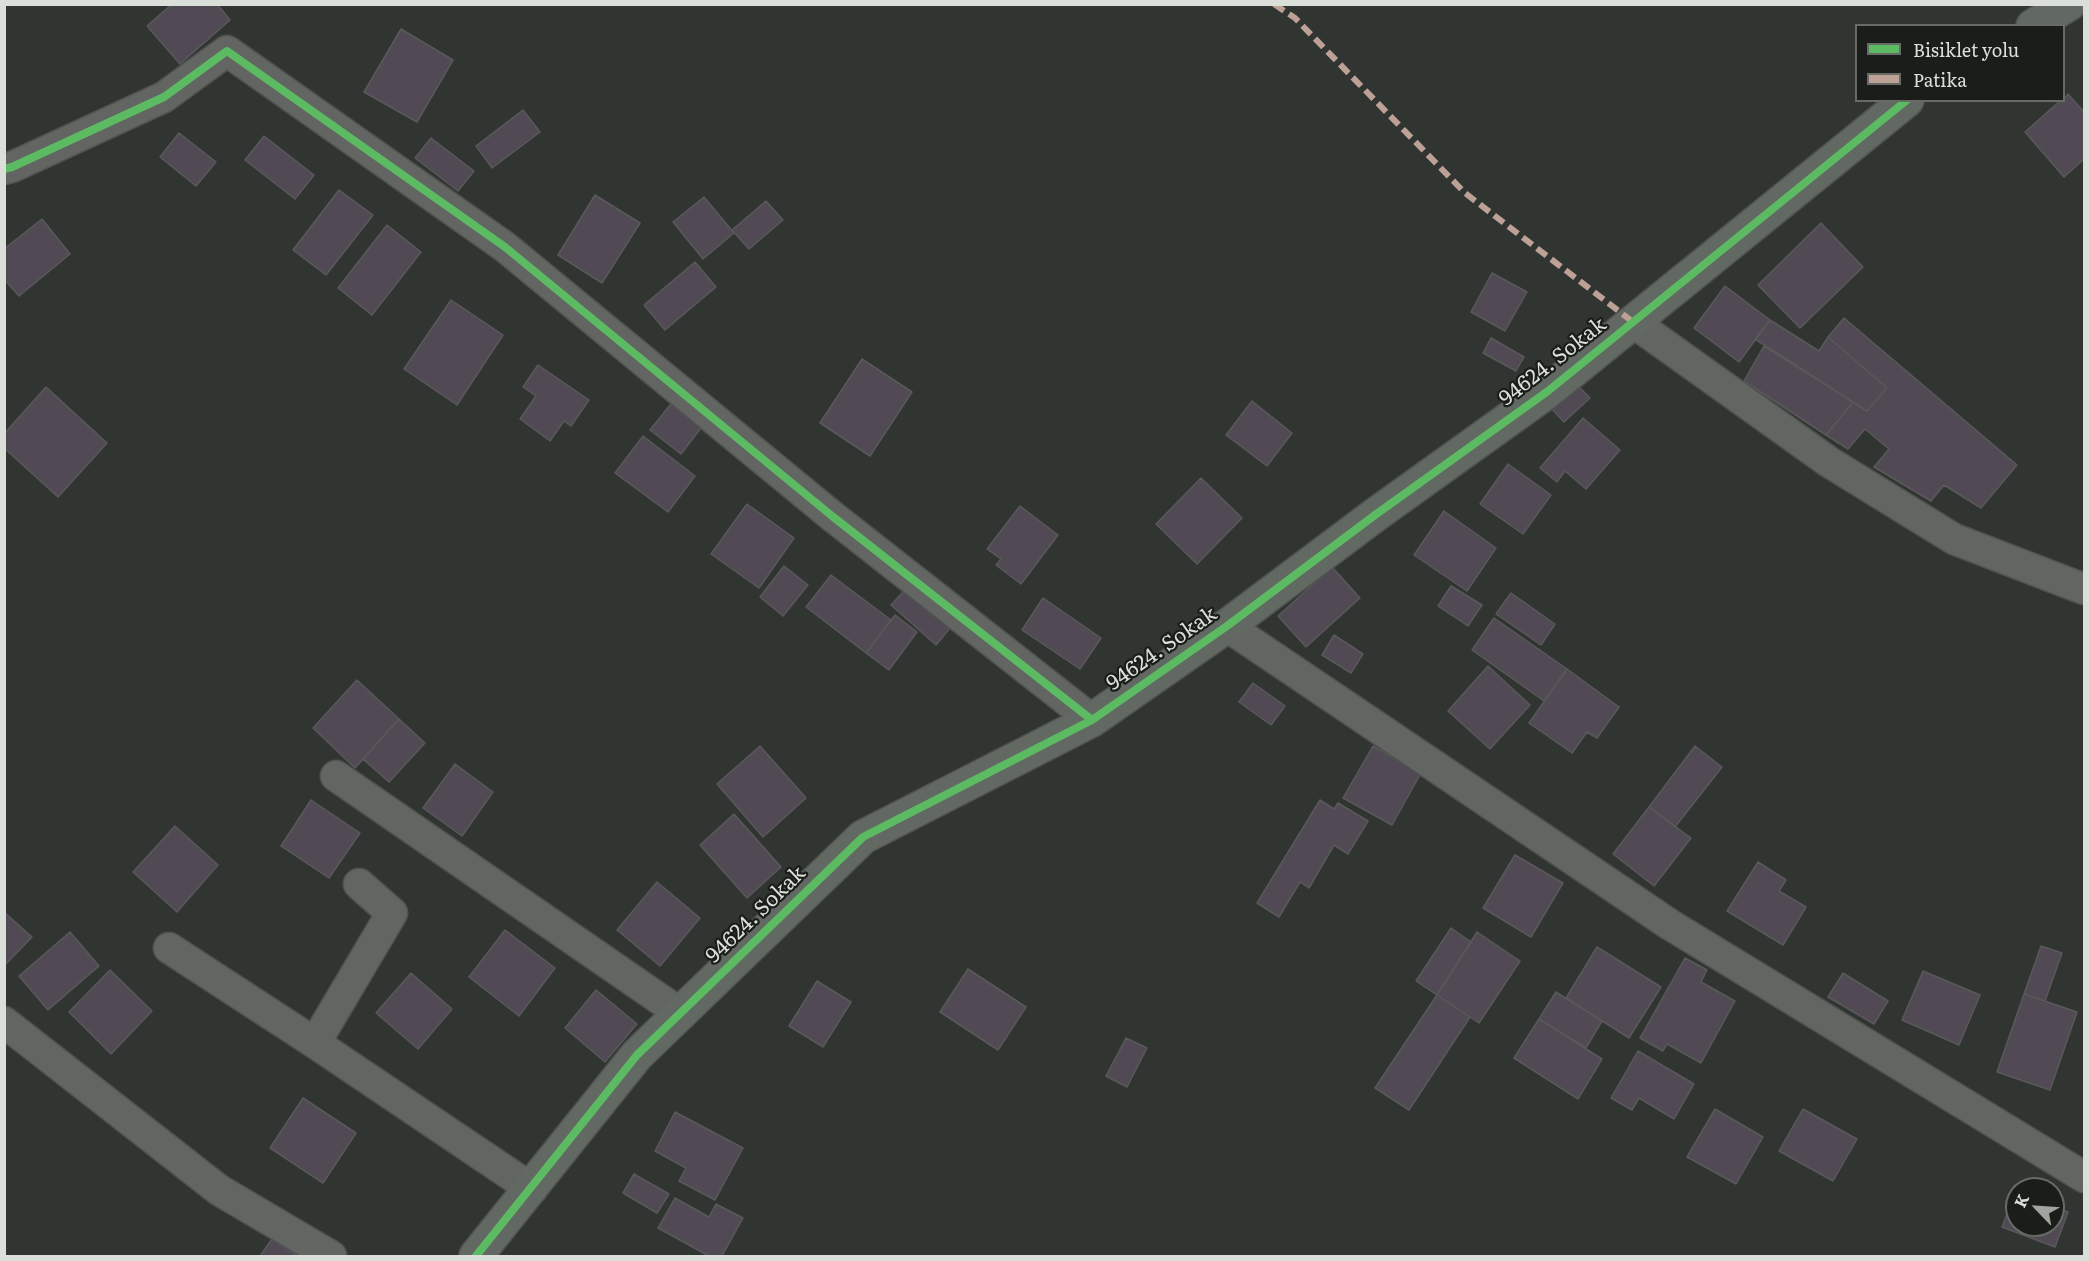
<!DOCTYPE html>
<html>
<head>
<meta charset="utf-8">
<style>
	body { margin:0 }
	#map { position:relative; width:2089px; height:1261px; overflow:hidden; background:#313531; font-family:Literata,serif }
	canvas { display:block }
	.frame { position:absolute; inset:0; border:6px solid #dadfd9; pointer-events:none }
	.legend { position:absolute; left:1855px; top:24px; width:210px; height:78px; box-sizing:border-box; background:#1a1d19; border:2px solid #676b66; margin:0; padding:8px 10px; list-style:none; font-size:18px; color:#dadfd9 }
	.legend li { display:flex; align-items:center; gap:12px; height:30px }
	.legend b { width:30px; border:2px solid #676b66 }
	.north { position:absolute; left:2005px; top:1177px; width:60px; height:60px; box-sizing:border-box; background:#1a1d19; border:2px solid #676b66; border-radius:50%; rotate:295deg; font-size:16px; font-weight:700; line-height:24px; text-align:center; color:#dadfd9 }
	.north::after { content:''; display:block; margin:auto; width:21px; height:27px; background:#9fa49e; clip-path:polygon(50% 0,100% 100%,50% 72%,0 100%) }
</style>
</head>
<body>
<div id="map">
<canvas width="2089" height="1261"></canvas>
<div class="frame"></div>
<ul class="legend">
<li><b style="height:8px;background:#5cba63"></b>Bisiklet yolu</li>
<li><b style="height:8px;background:#bda197"></b>Patika</li>
</ul>
<div class="north">K</div>
</div>
<script>
const g = document.querySelector('canvas').getContext('2d');
g.lineJoin = 'round';
function paint(path, color) {
  g.fillStyle = color;
  g.fill(path, 'evenodd');
}
function stroke(path, color, width, dash) {
  g.strokeStyle = color;
  g.lineWidth = width;
  g.lineCap = dash ? 'butt' : 'round';
  g.setLineDash(dash || []);
  g.stroke(path);
}
function drawText(font, color, halo, rows, align = 'center') {
  g.font = font + ' Literata,serif';
  g.lineWidth = 4.5;
  g.setLineDash([]);
  g.textBaseline = 'middle';
  g.strokeStyle = halo;
  g.fillStyle = color;
  for (const [text, x, y, turn = 0] of rows) {
    g.save();
    g.translate(x, y);
    g.rotate((+turn || 0) * Math.PI / 180);
    g.textAlign = isNaN(turn) ? turn : align;
    if (halo) g.strokeText(text, 0, 0);
    g.fillText(text, 0, 0);
    g.restore();
  }
}
const building = new Path2D(`
	M172,4H217L230,20L180,64L147,26Z
	M401,29L453,60L417,122L364,92Z
	M2068,94L2084,112V159L2064,177L2025,132L2061,100H2064Z
	M523,110L540,132L492,168L476,146Z
	M179,133L216,162L196,186L160,157Z
	M264,136L314,175L295,199L245,160Z
	M431,138L474,171L458,191L415,158Z
	M339,190L373,215L326,275L293,250Z
	M595,195L640,223L602,283L558,255Z
	M704,197L734,233L703,259L673,222Z
	M766,201L783,220L749,249L732,230Z
	M42,219L70,254L19,296L4,279V249Z
	M1821,223L1863,267L1800,328L1758,285Z
	M387,225L421,252L372,315L338,288Z
	M695,262L716,287L665,330L644,305Z
	M1492,273L1527,292L1505,331L1471,312Z
	M1725,286L1770,320L1739,362L1694,328Z
	M451,300L503,335L457,405L404,369Z
	M1844,318L2017,465L1981,508L1944,485L1931,501L1874,467L1889,449L1865,429L1848,449L1826,435L1853,402L1867,411L1887,388L1828,337Z
	M1770,320L1819,351L1828,337L1887,388L1867,411L1755,339Z
	M1491,338L1524,357L1516,371L1483,353Z
	M1764,346L1853,402L1826,435L1744,381Z
	M862,359L912,392L870,456L820,423Z
	M538,365L589,400L571,426L564,421L550,441L520,419L536,396L523,387Z
	M1576,384L1590,398L1564,422L1550,407Z
	M46,387L107,443L58,497L4,448V434Z
	M1252,401L1292,433L1267,466L1226,435Z
	M671,404L701,428L681,454L650,430Z
	M1583,418L1620,450L1586,489L1565,471L1557,482L1540,468Z
	M643,436L695,476L668,512L615,473Z
	M1508,464L1551,495L1523,534L1480,504Z
	M1201,478L1242,518L1197,564L1156,524Z
	M747,504L794,538L759,588L711,554Z
	M1020,506L1058,535L1021,584L996,565L1001,559L987,549Z
	M1444,511L1496,548L1467,591L1414,555Z
	M784,566L808,585L783,616L760,597Z
	M1332,567L1360,598L1306,647L1278,616Z
	M831,575L891,620L866,653L806,607Z
	M1451,586L1482,605L1468,626L1438,606Z
	M906,589L950,628L936,645L891,605Z
	M1511,593L1555,624L1541,645L1496,614Z
	M1043,598L1101,638L1080,669L1022,630Z
	M895,615L917,632L889,670L866,653Z
	M1494,618L1567,669L1544,701L1472,650Z
	M1334,635L1363,654L1351,673L1322,655Z
	M1488,666L1530,705L1490,749L1448,711Z
	M1567,669L1619,707L1597,738L1587,732L1572,753L1529,723Z
	M357,680L399,719L355,768L313,728Z
	M1253,683L1285,706L1271,725L1239,702Z
	M399,719L425,743L389,782L363,759Z
	M760,746L806,798L763,837L717,784Z
	M1373,746L1421,773L1392,825L1343,798Z
	M1695,746L1722,767L1675,827L1649,807Z
	M455,764L493,792L462,836L423,808Z
	M311,800L360,833L329,878L281,846Z
	M1320,800L1334,809L1338,803L1368,821L1348,854L1334,845L1309,888L1300,882L1279,917L1257,903Z
	M1649,807L1691,838L1654,886L1613,854Z
	M734,814L781,867L747,898L700,845Z
	M175,826L218,865L177,912L133,872Z
	M1515,855L1563,883L1531,937L1483,908Z
	M1758,862L1786,880L1779,891L1806,907L1783,945L1727,911Z
	M657,882L700,918L660,966L617,930Z
	M4,912L32,937L4,966Z
	M1451,928L1471,942L1437,995L1416,981Z
	M505,930L555,968L519,1016L469,977Z
	M70,932L99,966L48,1010L19,976Z
	M1477,932L1520,961L1479,1023L1437,995Z
	M2041,946L2062,953L2045,1001L2024,994Z
	M1597,947L1661,987L1629,1038L1566,998Z
	M1685,958L1707,970L1701,982L1735,1001L1701,1063L1667,1044L1663,1051L1640,1038Z
	M968,969L1026,1007L998,1050L940,1012Z
	M110,970L152,1011L111,1054L69,1012Z
	M1923,971L1980,995L1959,1045L1902,1020Z
	M411,973L452,1009L418,1049L376,1013Z
	M1843,973L1888,1001L1874,1024L1828,997Z
	M817,981L851,1002L823,1047L789,1026Z
	M596,990L637,1024L605,1062L565,1028Z
	M1556,992L1602,1021L1586,1048L1539,1019Z
	M2024,994L2077,1012L2050,1090L1997,1072Z
	M1437,995L1470,1017L1409,1110L1375,1088Z
	M1539,1019L1602,1059L1578,1099L1514,1058Z
	M1126,1038L1147,1048L1127,1087L1106,1076Z
	M1638,1051L1694,1084L1674,1119L1639,1098L1632,1110L1611,1098Z
	M303,1098L356,1133L323,1183L270,1148Z
	M1715,1109L1763,1137L1736,1184L1687,1157Z
	M1803,1109L1857,1139L1833,1181L1779,1151Z
	M675,1112L743,1148L715,1200L679,1181L686,1168L655,1151Z
	M634,1174L669,1194L657,1213L623,1193Z
	M2015,1192L2017,1193V1225H2053V1206L2068,1212L2055,1247L2002,1227Z
	M675,1198L709,1217L716,1204L743,1218L722,1256H709L658,1228Z
	M272,1239L298,1256H260Z`);
const street = new Path2D(`
	M4,169L12,167L164,97L227,51L505,247L832,516L1092,720
	M1633,322L1829,462L1954,539L2084,589
	M1227,626L1669,924L2084,1177
	M336,776L680,1013
	M169,948L315,1043L532,1189
	M4,1022L219,1190L331,1256
	M315,1043L392,913L359,884`);
const secondary = new Path2D(`
	M2033,26L2069,4
	M476,1256L637,1055L863,837L1092,720L1227,626L1375,515L1548,391L1907,100`);
const quiet = new Path2D(`
	M1274,4L1295,18L1465,193L1633,322`);
const cycleway = new Path2D(`
	M4,169L12,167L164,97L227,51L505,247L832,516L1092,720
	M476,1256L637,1055L863,837L1092,720L1227,626L1375,515L1548,391L1907,100`);
const streetNames = [
	["94624. Sokak",1553,362,-38],
	["94624. Sokak",1162,649,-35],
	["94624. Sokak",756,915,-44]
];
paint(building, '#514a55');
stroke(building, '#595959', 1.5);
stroke(street, '#50534f', 33);
stroke(secondary, '#50534f', 36);
stroke(street, '#626562', 30);
stroke(secondary, '#626862', 33);
stroke(quiet, '#bda197', 6, [12, 6]);
stroke(cycleway, '#5cba63', 8);
drawText('21px', '#dadfd9', '#1a1d19', streetNames);
</script>
</body>
</html>
